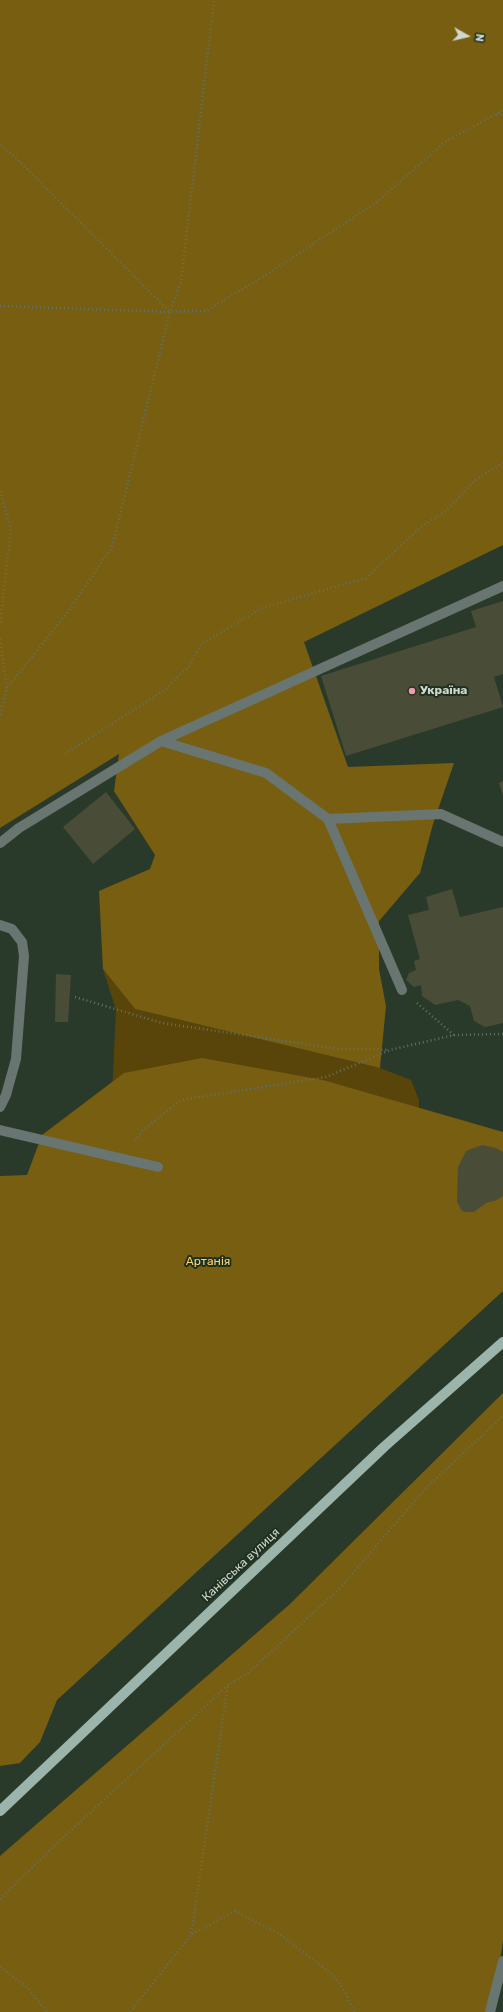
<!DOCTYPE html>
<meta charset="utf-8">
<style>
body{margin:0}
#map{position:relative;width:503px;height:2012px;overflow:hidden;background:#2a3a2a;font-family:Rubik,sans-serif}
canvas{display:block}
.north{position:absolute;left:447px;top:16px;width:40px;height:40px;-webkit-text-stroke:3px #203020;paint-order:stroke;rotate:98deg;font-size:11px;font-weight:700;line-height:16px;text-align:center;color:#ced8cd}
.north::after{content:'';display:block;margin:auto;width:14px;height:18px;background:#ced8cd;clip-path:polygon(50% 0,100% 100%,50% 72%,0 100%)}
</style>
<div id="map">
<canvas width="503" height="2012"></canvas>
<div class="north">N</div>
</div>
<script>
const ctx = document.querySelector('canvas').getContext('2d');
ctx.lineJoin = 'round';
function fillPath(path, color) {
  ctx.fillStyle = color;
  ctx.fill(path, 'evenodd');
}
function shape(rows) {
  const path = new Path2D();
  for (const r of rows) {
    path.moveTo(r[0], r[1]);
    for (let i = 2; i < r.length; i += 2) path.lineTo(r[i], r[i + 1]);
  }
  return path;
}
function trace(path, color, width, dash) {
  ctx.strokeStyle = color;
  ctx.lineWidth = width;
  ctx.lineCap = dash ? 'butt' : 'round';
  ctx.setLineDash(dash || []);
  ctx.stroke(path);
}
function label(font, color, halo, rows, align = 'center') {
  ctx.font = font + ' Rubik,sans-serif';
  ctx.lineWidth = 4;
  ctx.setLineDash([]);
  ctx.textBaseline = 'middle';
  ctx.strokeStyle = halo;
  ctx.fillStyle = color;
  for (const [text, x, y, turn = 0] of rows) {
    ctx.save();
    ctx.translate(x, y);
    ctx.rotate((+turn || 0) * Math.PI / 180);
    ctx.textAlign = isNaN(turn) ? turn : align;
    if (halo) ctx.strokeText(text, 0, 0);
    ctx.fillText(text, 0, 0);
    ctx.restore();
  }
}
fillPath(shape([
 [103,969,135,1009,380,1068,411,1080,419,1100,419,1137,110,1137,116,1010]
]), '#594509');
fillPath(shape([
 [0,0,503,0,503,545,304,642,348,767,454,763,433,824,420,873,379,921,379,969,386,1006,380,1068,135,1009,103,969,99,891,150,869,155,855,114,791,119,754,0,828],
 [202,1058,323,1080,503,1132,503,1291,57,1700,40,1742,20,1763,0,1766,0,1176,27,1175,42,1135,124,1073],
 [503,1393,503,1940,493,2012,0,2012,0,1856,290,1604]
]), '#785e11');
fillPath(shape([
 [503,601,503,674,494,677,503,707,346,756,321,676,476,627,471,611],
 [503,781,503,796,499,783],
 [106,792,135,829,93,864,63,827],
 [452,889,460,917,503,907,503,1023,485,1027,474,1021,470,1006,458,1000,435,1005,422,996,421,985,414,987,406,980,409,973,416,970,414,961,420,959,408,915,429,910,426,897],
 [56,974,71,975,68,1022,55,1022],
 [482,1145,496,1148,503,1152,503,1196,497,1200,486,1203,474,1212,466,1212,462,1211,457,1202,458,1167,466,1151]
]), '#494d37');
trace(shape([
 [496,115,503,113],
 [0,145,15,157,170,312],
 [0,306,170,312,206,311,274,270,377,202,445,142,503,110],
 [0,491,11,529,0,623],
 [0,639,7,688,0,716],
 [7,688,67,613,112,547,170,312,181,281,214,0],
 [65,754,163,691,189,666,201,644,262,608,366,578,422,526,446,511,475,480,503,463],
 [75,997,162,1023,339,1049,370,1049,389,1050],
 [417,1003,454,1035],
 [135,1141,142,1131,181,1100,326,1077,390,1050,454,1035,503,1034],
 [0,1899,51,1849,229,1684,247,1674,341,1587,425,1489,503,1416],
 [192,1934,235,1911,281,1935,333,1975,345,1992,353,2010,356,2012],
 [0,1967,28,1988,47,2012],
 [130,2012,191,1935,228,1685]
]), '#647264', 2.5, [1, 3]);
trace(shape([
 [161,741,503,586],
 [328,819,402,990],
 [0,843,19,828,161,741,266,773,328,819,441,814,503,842],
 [0,925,12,929,22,942,24,956,16,1059,6,1095,0,1107],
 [0,1130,158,1167],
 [490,2012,503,1961]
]), '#697571', 10);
trace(shape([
 [0,1811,385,1446,503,1342]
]), '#9cb5ac', 10);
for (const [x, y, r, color] of [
 [412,691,4,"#f29ab0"]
]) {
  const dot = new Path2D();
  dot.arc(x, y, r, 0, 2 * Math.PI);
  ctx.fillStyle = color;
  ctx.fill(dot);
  trace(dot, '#203020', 1.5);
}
label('bold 12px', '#ced8cd', '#203020', [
 ["Україна",420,691]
], 'left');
label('12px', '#fad472', '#203020', [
 ["Артанія",208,1262]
]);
label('12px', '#ced8cd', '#203020', [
 ["Канівська вулиця",241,1565,-43]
]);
</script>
